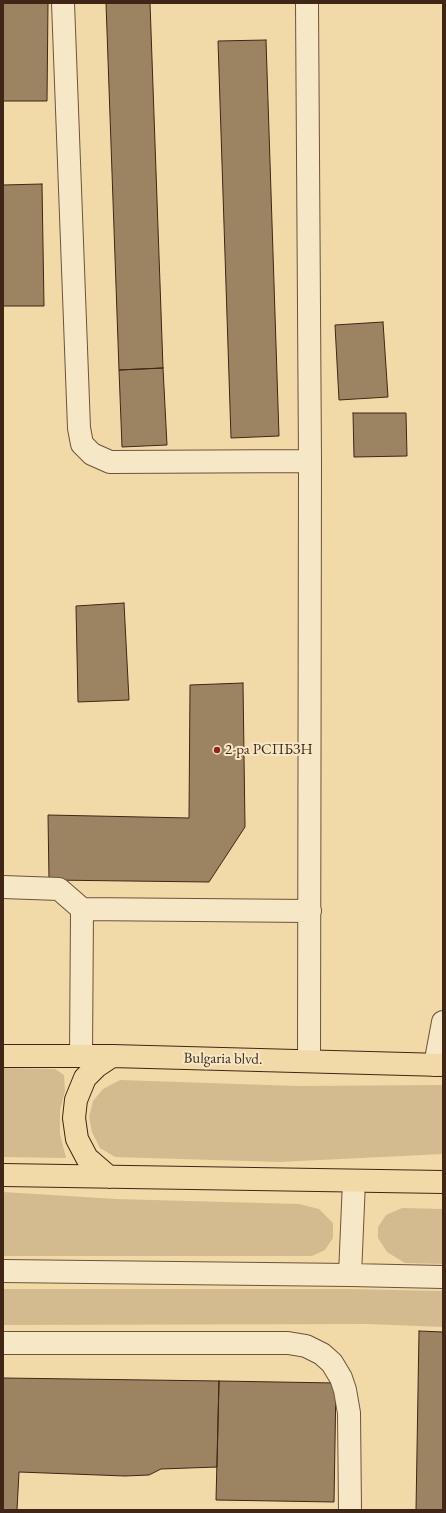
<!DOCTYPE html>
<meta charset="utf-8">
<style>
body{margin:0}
#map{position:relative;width:446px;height:1513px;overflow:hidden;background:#f1daa8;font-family:"EB Garamond",serif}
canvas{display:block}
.frame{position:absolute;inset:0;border:4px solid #3f2616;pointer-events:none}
</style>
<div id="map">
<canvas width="446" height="1513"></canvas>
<div class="frame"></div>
</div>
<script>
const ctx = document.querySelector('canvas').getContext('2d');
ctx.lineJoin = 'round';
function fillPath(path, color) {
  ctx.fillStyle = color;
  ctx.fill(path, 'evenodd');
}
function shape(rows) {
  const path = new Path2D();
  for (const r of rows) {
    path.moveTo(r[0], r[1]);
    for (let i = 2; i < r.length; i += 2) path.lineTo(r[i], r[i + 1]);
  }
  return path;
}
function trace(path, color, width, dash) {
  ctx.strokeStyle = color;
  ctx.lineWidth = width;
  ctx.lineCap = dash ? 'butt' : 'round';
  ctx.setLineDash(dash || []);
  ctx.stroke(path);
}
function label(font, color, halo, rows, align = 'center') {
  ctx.font = font + ' "EB Garamond",serif';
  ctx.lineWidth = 4;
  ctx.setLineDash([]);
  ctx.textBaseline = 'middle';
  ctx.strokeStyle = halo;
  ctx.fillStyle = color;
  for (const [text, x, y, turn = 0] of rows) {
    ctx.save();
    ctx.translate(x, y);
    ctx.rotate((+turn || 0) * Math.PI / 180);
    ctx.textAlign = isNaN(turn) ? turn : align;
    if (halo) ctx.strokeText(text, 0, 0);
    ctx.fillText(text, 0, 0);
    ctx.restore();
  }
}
fillPath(shape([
 [3,1068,55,1069,64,1075,65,1091,60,1110,60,1134,66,1158,3,1157],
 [120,1080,298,1086,443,1085,443,1154,279,1162,115,1157,100,1148,92,1132,89,1117,93,1101,103,1089],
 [3,1192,116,1199,299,1204,319,1209,333,1223,333,1238,325,1250,312,1256,3,1256],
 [402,1208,443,1209,443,1264,405,1263,387,1252,378,1238,378,1227,386,1215],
 [3,1289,347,1289,443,1291,443,1327,368,1324,3,1325]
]), '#d3bb8f');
const building = shape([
 [3,3,48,3,47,101,3,101,3,3],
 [106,3,150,3,163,368,119,370,106,3],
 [266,40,279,436,231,438,218,41,266,40],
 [42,184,44,306,3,306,3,185,42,184],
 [383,322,388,397,339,400,335,325,383,322],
 [163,368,167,445,122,447,119,370,163,368],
 [353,413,406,413,407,456,354,457,353,413],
 [124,603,129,700,78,702,76,606,124,603],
 [243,683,245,827,209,882,49,880,48,815,189,818,190,685,243,683],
 [419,1331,443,1332,443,1510,416,1510,419,1331],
 [3,1378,219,1381,217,1467,161,1469,149,1475,125,1476,19,1472,17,1510,3,1510,3,1378],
 [219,1381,336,1383,334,1502,216,1500,219,1381]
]);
fillPath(building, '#9c8462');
trace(building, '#3f2616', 1);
const minor = shape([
 [63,3,79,428,82,444,92,454,110,462,310,461],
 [307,3,310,461,309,1061],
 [3,887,59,889,82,909],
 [81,1056,82,909,310,911],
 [435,1065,443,1022],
 [3,1271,350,1275,443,1277],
 [350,1275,354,1181],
 [3,1343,288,1343,306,1346,322,1354,332,1363,341,1378,345,1390,349,1413,350,1510]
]);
const highway = shape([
 [3,1056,112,1056,443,1065],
 [3,1175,443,1182],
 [109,1177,87,1158,77,1139,74,1118,76,1100,85,1078,97,1066,112,1056]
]);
trace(minor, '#6c533a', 24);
trace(highway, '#3f2616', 24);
trace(minor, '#f6e7c6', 22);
trace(highway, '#f1daa8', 22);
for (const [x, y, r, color] of [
 [217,750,4,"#8f2418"]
]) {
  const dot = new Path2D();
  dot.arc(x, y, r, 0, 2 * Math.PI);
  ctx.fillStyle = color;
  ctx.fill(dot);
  trace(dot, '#f6e7c6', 1.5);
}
label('15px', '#3f2616', '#f6e7c6', [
 ["2-ра РСПБЗН",225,750]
], 'left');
label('15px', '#3f2616', '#f6e7c6', [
 ["Bulgaria blvd.",223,1059,1]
]);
</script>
